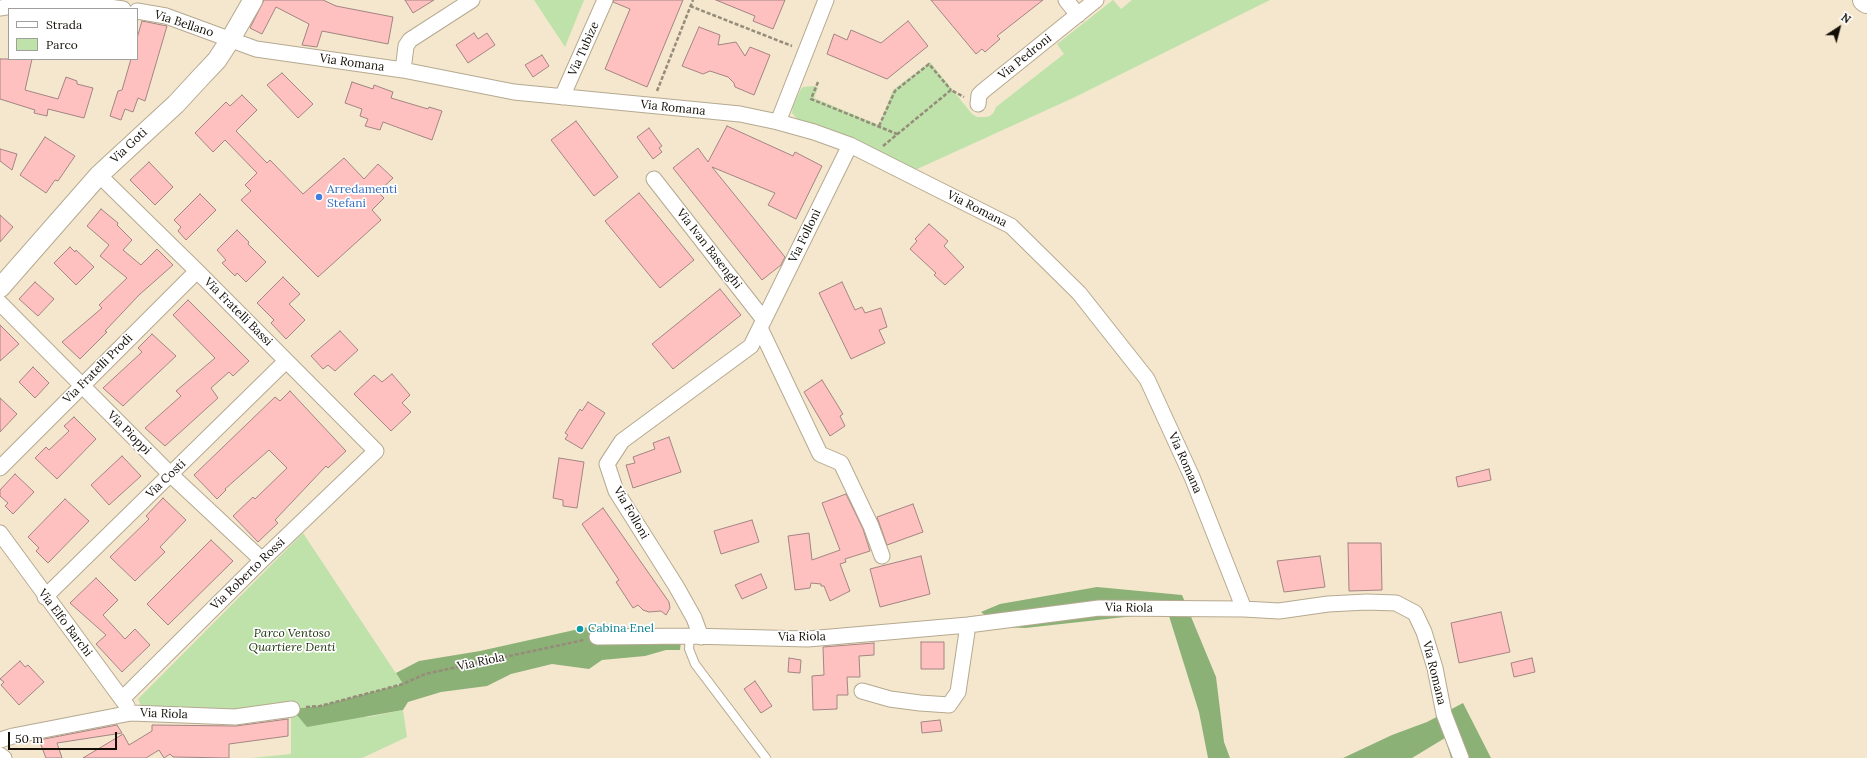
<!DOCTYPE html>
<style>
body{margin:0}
#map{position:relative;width:1867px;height:758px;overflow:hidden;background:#f4e7cd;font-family:Lora,serif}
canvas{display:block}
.legend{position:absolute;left:8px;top:8px;width:130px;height:52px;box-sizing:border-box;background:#fff;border:1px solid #a19f9b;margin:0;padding:5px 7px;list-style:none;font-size:12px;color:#130e06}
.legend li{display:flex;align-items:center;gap:8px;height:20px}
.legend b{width:20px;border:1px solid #a19f9b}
.north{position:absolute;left:1819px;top:8px;width:40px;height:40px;-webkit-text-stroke:3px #fff;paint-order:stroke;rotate:36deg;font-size:11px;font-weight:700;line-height:16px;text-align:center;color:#130e06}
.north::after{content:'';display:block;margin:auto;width:14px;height:18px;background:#130e06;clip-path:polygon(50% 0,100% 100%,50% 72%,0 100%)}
.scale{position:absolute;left:8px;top:732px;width:109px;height:18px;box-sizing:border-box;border:2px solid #130e06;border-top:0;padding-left:5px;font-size:12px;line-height:14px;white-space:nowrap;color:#130e06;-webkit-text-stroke:3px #fff;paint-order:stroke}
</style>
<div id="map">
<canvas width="1867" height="758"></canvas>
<ul class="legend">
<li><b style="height:5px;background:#fff"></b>Strada</li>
<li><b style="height:11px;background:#bee2aa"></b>Parco</li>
</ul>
<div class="north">N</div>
<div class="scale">50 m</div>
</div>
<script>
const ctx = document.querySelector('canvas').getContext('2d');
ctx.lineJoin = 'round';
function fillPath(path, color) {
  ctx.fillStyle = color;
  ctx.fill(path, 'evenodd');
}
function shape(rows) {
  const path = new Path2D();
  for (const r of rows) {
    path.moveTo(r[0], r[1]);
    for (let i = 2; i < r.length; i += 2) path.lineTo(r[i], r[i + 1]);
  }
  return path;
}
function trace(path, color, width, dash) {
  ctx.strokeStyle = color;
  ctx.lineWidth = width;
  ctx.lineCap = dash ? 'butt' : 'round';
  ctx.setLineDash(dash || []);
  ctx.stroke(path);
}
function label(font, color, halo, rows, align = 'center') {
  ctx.font = font + ' Lora,serif';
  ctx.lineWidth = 3.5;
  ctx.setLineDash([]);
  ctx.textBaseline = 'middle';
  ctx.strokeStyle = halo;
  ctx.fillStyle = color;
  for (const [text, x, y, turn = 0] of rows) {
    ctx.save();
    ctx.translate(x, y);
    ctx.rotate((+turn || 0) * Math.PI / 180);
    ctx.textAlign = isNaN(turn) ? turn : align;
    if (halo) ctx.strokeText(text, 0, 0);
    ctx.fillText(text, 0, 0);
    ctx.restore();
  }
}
fillPath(shape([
 [534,0,584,0,565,47],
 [1113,0,1121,9,1132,0,1270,0,1073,98,915,170,867,145,797,119,792,113,793,106,801,89,803,87,814,86,818,88,814,98,879,125,893,90,930,62,972,114,977,117,986,117,990,116,994,112,996,107,1064,54,1057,44],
 [303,533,403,684,320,706,292,709,368,717,403,710,407,737,362,758,251,758,291,754,291,709,145,714,138,699]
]), '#bee2aa');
fillPath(shape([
 [1097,587,1182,595,1216,677,1224,742,1230,758,1208,758,1199,712,1169,616,1134,616,1025,628,1001,627,981,612,1000,604],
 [588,627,664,629,682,632,680,650,666,650,645,656,602,660,589,669,552,664,511,674,487,686,441,692,408,702,403,710,307,727,292,709,320,706,403,684,396,673,419,661,480,651],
 [1463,703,1491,758,1451,758,1445,738,1412,758,1343,758,1392,735,1427,722]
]), '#8cb177');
const building = shape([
 [264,0,323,0,336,6,393,17,388,44,322,31,317,47,302,45,309,24,276,7,262,34,250,28,264,0],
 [405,0,434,0,413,13,405,0],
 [614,0,683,0,647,87,605,69,630,9,613,2,614,0],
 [716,0,785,0,773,29,753,21,755,16,716,0],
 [931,0,1043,0,997,36,1000,39,985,52,982,49,976,54,931,0],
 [142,21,167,26,145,101,138,98,133,112,125,109,121,120,110,116,118,91,122,90,131,59,137,59,137,38,142,21],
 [908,21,928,46,887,79,827,54,834,34,847,40,851,30,881,43,908,21],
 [699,27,720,35,718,45,736,42,745,56,750,47,770,55,754,95,735,87,734,83,728,77,710,71,703,74,682,66,699,27],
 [474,33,478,39,487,33,495,45,468,63,456,45,474,33],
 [542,55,549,66,533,77,525,65,542,55],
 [0,59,32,59,25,90,58,99,66,77,77,81,77,84,93,88,84,118,48,109,47,116,34,113,35,110,0,99,0,59],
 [282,73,313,104,298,118,267,85,282,73],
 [352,82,373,89,374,85,393,92,391,98,428,109,429,107,442,111,432,140,383,122,380,130,365,126,368,119,360,116,362,109,345,103,352,82],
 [242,95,257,110,236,131,267,163,270,160,303,194,344,158,364,179,378,164,393,178,378,192,384,198,372,210,381,220,318,277,241,200,251,191,245,185,257,173,225,140,213,152,195,133,226,102,230,106,242,95],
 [576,121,618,177,594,196,551,140,576,121],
 [727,126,793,156,795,152,822,166,796,219,768,205,775,193,712,167,785,257,781,265,762,280,673,168,698,148,708,162,727,126],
 [649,128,662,146,659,148,662,152,653,159,637,137,649,128],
 [45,137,75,156,58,181,55,180,46,193,20,175,45,137],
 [0,149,17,154,12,170,0,161,0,149],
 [149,162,173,187,155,205,130,180,149,162],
 [639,193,694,260,660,288,605,221,639,193],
 [200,194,216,210,186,240,178,231,181,227,174,220,200,194],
 [101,209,118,223,117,225,132,240,123,250,141,265,157,249,173,265,139,295,105,331,107,332,80,359,62,342,102,308,99,305,127,278,100,256,109,245,87,226,101,209],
 [0,215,13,227,0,242,0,215],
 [929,224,948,241,944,246,964,267,945,285,934,275,936,273,910,249,917,241,915,239,929,224],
 [237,230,249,242,248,244,266,262,246,282,237,273,235,276,222,263,226,260,217,250,237,230],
 [70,247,75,252,76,250,94,267,76,285,54,263,70,247],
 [283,277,300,294,289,304,305,320,286,339,271,323,274,320,257,303,283,277],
 [35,282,54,299,38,316,19,299,35,282],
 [842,282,855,310,862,307,865,313,881,308,887,327,879,330,885,343,851,359,819,293,842,282],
 [720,289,741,315,673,369,652,344,720,289],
 [188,300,249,361,233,376,229,372,211,388,218,398,165,446,145,428,181,396,176,391,215,358,173,315,188,300],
 [0,325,19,344,0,361,0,325],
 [340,331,358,350,335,371,328,365,323,369,311,356,340,331],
 [152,334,176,356,123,406,103,388,142,352,138,348,152,334],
 [33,367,49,383,35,398,19,382,33,367],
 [392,374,410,395,402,403,411,412,391,431,354,394,374,375,382,382,392,374],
 [822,380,843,414,840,416,845,426,830,436,804,392,822,380],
 [290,391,346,451,328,468,326,466,275,520,278,523,258,542,233,516,253,497,255,499,287,468,269,450,225,489,226,490,217,499,194,475,275,397,280,401,290,391],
 [0,398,17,414,0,432,0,398],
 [588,402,605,413,582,449,565,439,568,435,565,433,580,409,582,411,588,402],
 [74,417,96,439,57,479,35,458,46,447,49,450,69,431,64,426,74,417],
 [669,437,681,472,633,488,626,465,635,463,633,457,655,449,653,443,669,437],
 [122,456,141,476,109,505,91,485,122,456],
 [559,458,584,462,577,508,563,506,563,500,553,498,559,458],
 [1489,469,1491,480,1458,487,1456,477,1489,469],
 [15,474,34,492,13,514,5,506,8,503,0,496,0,490,15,474],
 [846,494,863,529,870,551,845,559,846,562,840,564,850,591,830,601,824,586,821,586,821,584,811,583,810,588,795,590,788,536,809,533,812,560,840,550,822,503,846,494],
 [163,498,186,520,160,547,165,552,135,581,110,557,149,519,146,516,163,498],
 [65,499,89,521,48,563,36,551,39,548,28,537,65,499],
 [913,504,923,532,887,545,877,517,913,504],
 [603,508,669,602,670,608,666,615,661,611,649,612,643,610,638,605,633,608,616,582,619,580,582,524,603,508],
 [752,520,759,542,721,554,714,531,752,520],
 [211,540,233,561,168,625,147,604,211,540],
 [1348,543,1381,543,1382,590,1349,591,1348,543],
 [921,556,930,594,880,607,870,569,921,556],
 [1320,556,1325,587,1284,592,1277,561,1320,556],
 [761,574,767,588,742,599,735,585,761,574],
 [96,578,118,600,103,615,125,639,135,629,150,645,122,672,96,644,106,635,70,603,96,578],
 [1501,612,1510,652,1459,663,1451,623,1501,612],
 [921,642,944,642,944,669,921,669,921,642],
 [874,643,874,655,859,656,860,677,847,677,848,695,837,695,837,709,813,710,812,676,824,675,823,647,874,643],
 [789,658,801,660,800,673,788,672,789,658],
 [1532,658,1535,672,1514,677,1511,663,1532,658],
 [20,661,25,667,28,665,44,682,19,705,1,685,4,682,0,679,20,661],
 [755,681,772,706,761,713,744,689,755,681],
 [288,719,288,736,229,744,229,758,173,757,170,754,164,758,159,750,146,758,83,758,123,734,129,745,152,731,152,725,236,726,288,719],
 [940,720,942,731,922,733,921,722,940,720],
 [117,725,122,733,57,743,62,758,46,758,39,740,117,725]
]);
fillPath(building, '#ffc1bf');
trace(building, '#a28483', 1);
const service = shape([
 [690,636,689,649,695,664,766,758]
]);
const minor = shape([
 [1066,0,1078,15],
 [0,8,44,1,88,4,123,9],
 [137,11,166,16,256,49,403,70,514,92,740,114,778,122,814,132,850,145,1011,226,1079,293,1147,379,1192,477,1244,609,1279,611,1328,604,1367,602,1396,603,1415,613,1424,632,1435,668,1444,714,1461,758],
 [403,70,406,46,410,40,472,0],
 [562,97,605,0],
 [978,104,979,95,983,91,1096,0],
 [778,122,826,0],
 [99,175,197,271,376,451,262,560,122,699],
 [654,179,764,320],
 [0,303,170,474,262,560],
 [760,328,820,454,841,463,871,526,882,556],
 [0,468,197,271],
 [0,533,127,706],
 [45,597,286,361],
 [597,637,690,636,808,639,968,625,1099,608,1244,609],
 [701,637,694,618,676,586,616,491,607,464,622,441,751,346,850,145],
 [862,691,890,699,920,703,949,705,958,692,968,625],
 [0,740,13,736,131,713,235,717,292,709],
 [0,755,4,758]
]);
const tertiary = shape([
 [0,288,99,175,176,104,200,78,217,60,230,40,253,0]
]);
const primary = shape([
 [1864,0,1867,2]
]);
trace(service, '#b5a990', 10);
trace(minor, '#b5a990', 17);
trace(tertiary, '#b5a990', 21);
trace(primary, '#b5a990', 24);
trace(shape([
 [690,6,792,46],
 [818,82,811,99,897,134],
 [657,91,693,0],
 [879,126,895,91,929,64,951,90],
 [883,146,951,90,964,97],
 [306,707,320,706,403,684,425,674,584,640]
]), '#968c7a', 2.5, [4, 2]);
trace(service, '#fff', 8);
trace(minor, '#fff', 15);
trace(tertiary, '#fff', 19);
trace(primary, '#fff', 22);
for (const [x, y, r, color] of [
 [319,197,4,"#3f7fe0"],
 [580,629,4,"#0f9aa8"]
]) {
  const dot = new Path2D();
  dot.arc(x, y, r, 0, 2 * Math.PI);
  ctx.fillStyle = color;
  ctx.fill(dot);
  trace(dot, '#fff', 1.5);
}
label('12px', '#130e06', '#fff', [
 ["Via Bellano",184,24,18],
 ["Via Tubize",584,49,-66],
 ["Via Pedroni",1025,57,-39],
 ["Via Romana",352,63,8],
 ["Via Romana",673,108,6],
 ["Via Goti",129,146,-43],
 ["Via Romana",977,209,27],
 ["Via Folloni",805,236,-64],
 ["Via Ivan Basenghi",709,249,52],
 ["Via Fratelli Bassi",238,312,45],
 ["Via Fratelli Prodi",98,369,-45],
 ["Via Pioppi",129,433,45],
 ["Via Romana",1185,463,66],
 ["Via Costi",166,479,-44],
 ["Via Folloni",631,513,60],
 ["Via Roberto Rossi",248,574,-44],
 ["Via Riola",1129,608,1],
 ["Via Elfo Barchi",65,623,53],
 ["Via Riola",802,637,-1],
 ["Via Riola",481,662,-12],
 ["Via Romana",1434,673,76],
 ["Via Riola",164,714,2]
]);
label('12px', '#366cbe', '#fff', [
 ["Arredamenti",327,190],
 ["Stefani",327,204]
], 'left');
label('12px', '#0d838f', '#fff', [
 ["Cabina Enel",588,629]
], 'left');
label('italic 12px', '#1b3208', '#fff', [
 ["Parco Ventoso",292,634],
 ["Quartiere Denti",292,648]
]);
</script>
